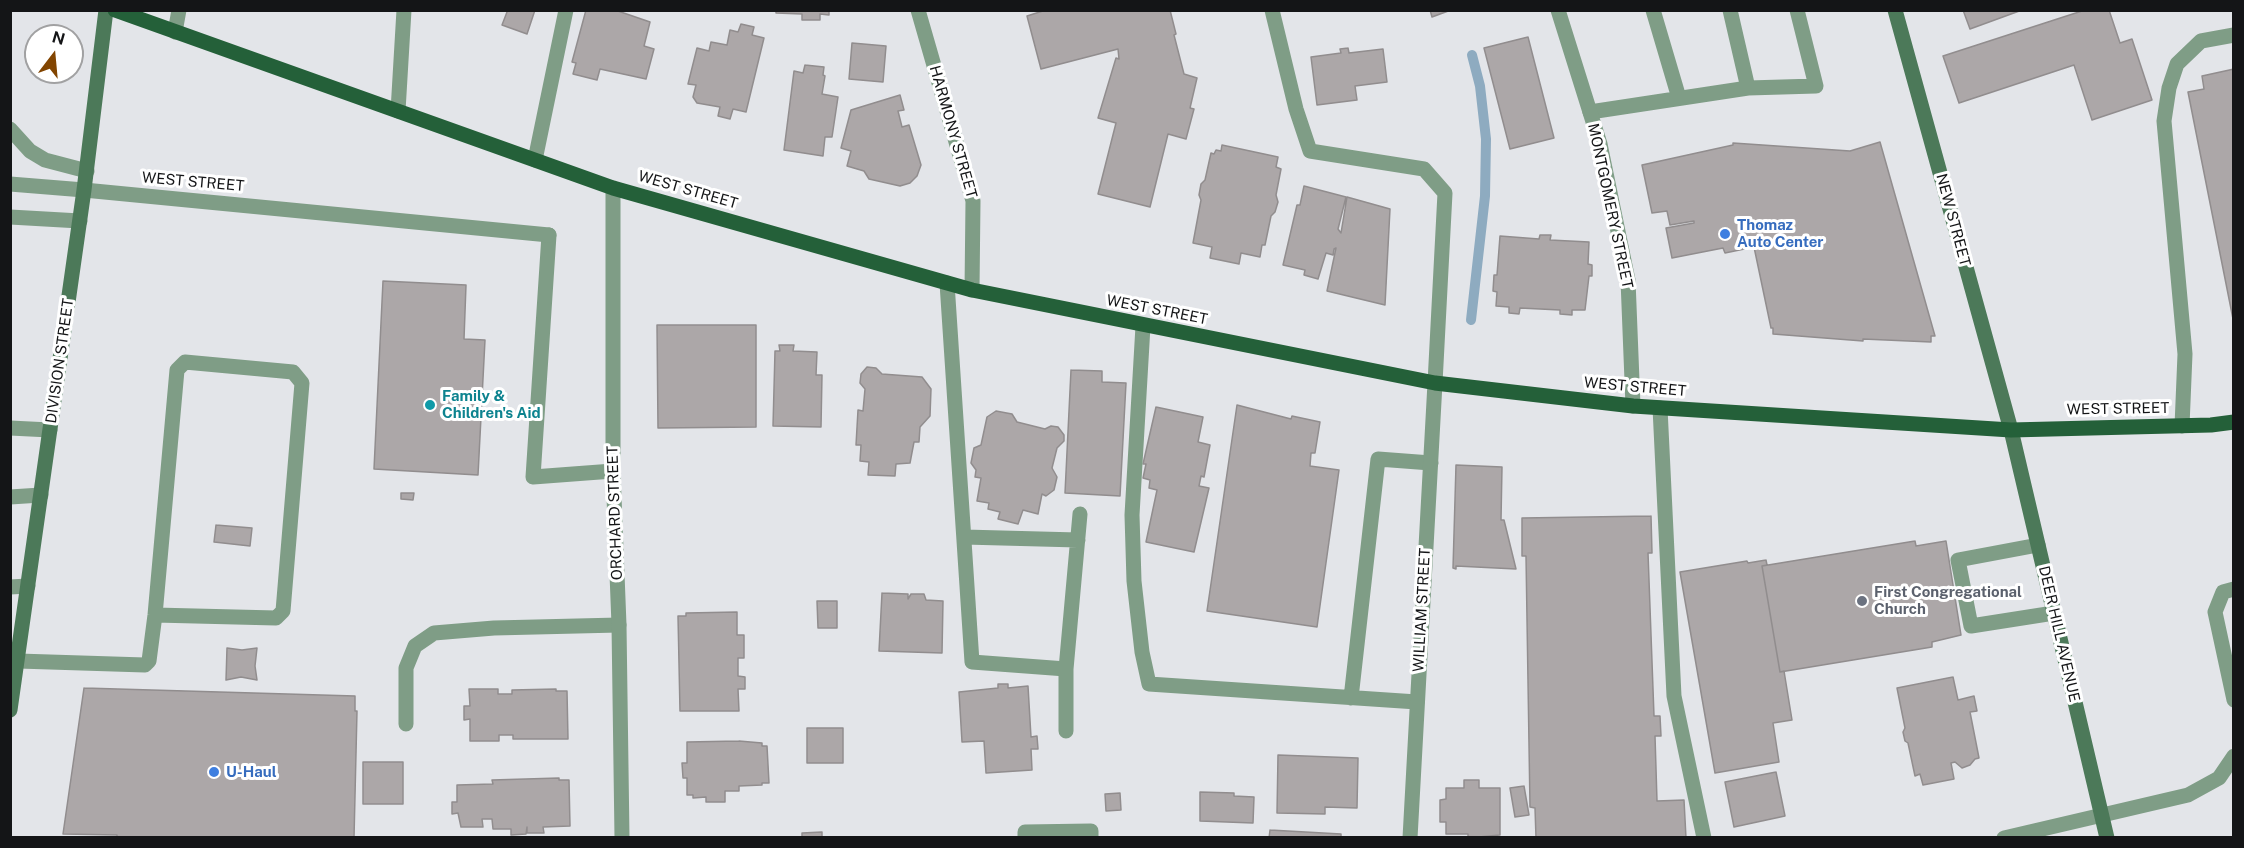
<!DOCTYPE html>
<style>
body{margin:0}
#map{position:relative;width:2244px;height:848px;overflow:hidden;background:#e3e5e9;font-family:"Public Sans",sans-serif}
canvas{display:block}
.frame{position:absolute;inset:0;border:12px solid #141517;pointer-events:none}
.north{position:absolute;left:24px;top:24px;width:60px;height:60px;box-sizing:border-box;background:#fff;border:2px solid #a1a1a2;border-radius:50%;rotate:16deg;font-size:16px;font-weight:700;line-height:24px;text-align:center;color:#141517}
.north::after{content:'';display:block;margin:auto;width:21px;height:27px;background:#824501;clip-path:polygon(50% 0,100% 100%,50% 72%,0 100%)}
</style>
<div id="map">
<canvas width="2244" height="848"></canvas>
<div class="frame"></div>
<div class="north">N</div>
</div>
<script>
const ctx = document.querySelector('canvas').getContext('2d');
ctx.lineJoin = 'round';
function shape(rows) {
  const path = new Path2D();
  for (const r of rows) {
    path.moveTo(r[0], r[1]);
    for (let i = 2; i < r.length; i += 2) path.lineTo(r[i], r[i + 1]);
  }
  return path;
}
function trace(path, color, width, dash) {
  ctx.strokeStyle = color;
  ctx.lineWidth = width;
  ctx.lineCap = dash ? 'butt' : 'round';
  ctx.setLineDash(dash || []);
  ctx.stroke(path);
}
function fillPath(path, color) {
  ctx.fillStyle = color;
  ctx.fill(path, 'evenodd');
}
function label(font, color, halo, rows, align = 'center') {
  ctx.font = font + ' "Public Sans",sans-serif';
  ctx.lineWidth = 6;
  ctx.setLineDash([]);
  ctx.textBaseline = 'middle';
  ctx.strokeStyle = halo;
  ctx.fillStyle = color;
  for (const [text, x, y, turn = 0] of rows) {
    ctx.save();
    ctx.translate(x, y);
    ctx.rotate((+turn || 0) * Math.PI / 180);
    ctx.textAlign = isNaN(turn) ? turn : align;
    if (halo) ctx.strokeText(text, 0, 0);
    ctx.fillText(text, 0, 0);
    ctx.restore();
  }
}
trace(shape([
 [1471,320,1485,196,1486,139,1480,86,1472,55]
]), '#8eabc0', 10);
const building = shape([
 [505,10,535,10,527,34,502,25,507,12,505,10],
 [586,10,615,10,650,22,644,46,654,49,646,79,600,69,597,80,573,74,576,63,572,62,586,10],
 [776,10,829,10,829,15,820,14,820,20,802,20,802,14,776,13,776,10],
 [1046,10,1170,10,1176,34,1174,35,1184,74,1197,78,1190,108,1194,109,1186,139,1168,134,1150,207,1098,194,1116,123,1098,118,1116,58,1119,59,1118,49,1041,69,1027,16,1046,10],
 [1430,10,1451,10,1432,17,1430,10],
 [1963,10,2022,10,1970,29,1963,10],
 [2085,10,2109,10,2120,43,2132,39,2152,100,2092,120,2074,65,1959,103,1943,56,2085,10],
 [741,24,754,27,752,35,764,38,746,112,733,109,730,119,718,116,720,107,697,103,693,97,696,85,688,84,697,48,709,51,711,42,727,45,730,30,738,32,741,24],
 [1528,37,1554,138,1510,149,1484,48,1528,37],
 [852,43,886,46,883,82,849,79,852,43],
 [1348,48,1349,53,1383,49,1387,82,1355,86,1357,100,1317,105,1311,57,1341,53,1340,49,1348,48],
 [805,65,824,67,823,75,825,76,822,94,838,97,832,137,825,137,823,156,784,150,794,71,803,73,805,65],
 [2234,69,2234,324,2188,92,2204,89,2202,76,2234,69],
 [900,95,904,110,898,111,902,127,909,125,921,165,917,176,910,183,900,186,869,179,864,171,847,166,851,151,841,148,851,110,900,95],
 [1880,142,1935,336,1931,336,1931,342,1863,339,1863,341,1773,334,1773,328,1771,328,1754,247,1725,253,1723,248,1672,258,1666,228,1694,223,1694,221,1670,225,1667,211,1652,213,1642,165,1733,145,1733,143,1850,151,1880,142],
 [1222,145,1278,157,1276,167,1281,169,1276,195,1278,202,1275,212,1271,216,1265,245,1262,245,1260,257,1241,253,1239,264,1210,258,1212,247,1193,243,1201,200,1199,195,1201,184,1205,180,1211,153,1214,154,1216,150,1221,151,1222,145],
 [1304,186,1346,197,1338,229,1341,233,1347,197,1390,209,1385,305,1327,291,1336,248,1334,249,1333,255,1326,253,1318,279,1304,275,1305,270,1283,265,1297,205,1300,205,1304,186],
 [1540,235,1551,235,1550,240,1589,242,1588,264,1592,265,1592,276,1589,276,1585,310,1572,310,1572,315,1560,314,1560,310,1520,308,1519,314,1509,313,1509,307,1496,306,1497,292,1493,291,1494,275,1497,275,1500,236,1539,239,1540,235],
 [383,281,466,285,464,339,485,340,478,475,374,469,383,281],
 [657,325,756,325,756,427,658,428,657,325],
 [779,345,794,345,793,351,817,352,816,375,822,375,821,427,773,426,775,351,780,351,779,345],
 [867,367,876,368,882,374,922,377,931,389,930,416,920,427,919,442,914,442,910,463,896,464,895,476,868,475,869,462,860,461,861,445,856,445,858,410,863,411,865,389,860,383,861,374,867,367],
 [1071,370,1102,371,1102,382,1126,383,1120,496,1065,493,1071,370],
 [1237,405,1291,419,1292,416,1320,422,1315,453,1311,453,1310,466,1339,470,1317,627,1207,611,1237,405],
 [1156,407,1203,417,1198,442,1210,445,1204,477,1201,476,1199,486,1209,488,1194,552,1146,542,1157,490,1149,488,1150,480,1143,478,1146,464,1143,464,1156,407],
 [996,411,1012,414,1017,422,1045,429,1051,426,1058,427,1064,435,1064,441,1057,448,1052,468,1057,477,1054,490,1046,496,1042,494,1038,514,1023,510,1018,524,998,519,1000,512,988,509,989,503,977,501,981,478,975,477,976,470,971,463,974,448,981,445,987,417,996,411],
 [1456,465,1502,467,1501,520,1504,520,1516,569,1456,566,1456,569,1453,568,1456,465],
 [401,493,414,493,413,500,401,499,401,493],
 [1651,516,1652,553,1648,553,1654,716,1660,716,1661,736,1655,736,1657,801,1684,800,1686,838,1536,838,1535,808,1530,807,1526,556,1522,556,1522,518,1651,516],
 [216,525,252,528,250,546,214,542,216,525],
 [1915,541,1916,546,1946,541,1961,635,1932,642,1932,647,1780,672,1762,566,1915,541],
 [1766,560,1767,565,1762,566,1780,672,1784,671,1792,720,1773,723,1779,762,1715,773,1680,572,1747,561,1748,563,1766,560],
 [882,593,908,594,908,599,911,594,924,594,926,600,943,601,942,653,879,651,882,593],
 [817,601,837,601,837,628,818,628,817,601],
 [737,612,737,635,744,635,744,658,738,658,738,676,745,677,745,689,738,689,739,711,680,711,678,616,686,616,686,613,737,612],
 [227,648,242,650,257,648,255,666,257,680,241,677,226,680,227,648],
 [1953,677,1958,700,1974,696,1977,711,1970,712,1979,758,1975,759,1970,765,1962,768,1955,762,1951,763,1954,779,1923,785,1920,774,1915,776,1908,743,1905,741,1903,732,1905,728,1897,688,1953,677],
 [998,684,1008,684,1008,688,1028,686,1031,737,1037,736,1038,749,1031,749,1032,770,986,773,984,741,962,742,959,692,998,688,998,684],
 [84,688,355,696,355,711,357,711,354,838,117,838,117,835,63,834,84,688],
 [469,689,498,689,498,694,512,694,512,690,556,689,556,691,567,691,568,739,513,739,513,735,499,735,499,741,470,741,470,719,464,720,464,706,470,706,469,689],
 [807,728,843,728,843,763,807,763,807,728],
 [739,741,762,743,762,746,767,746,769,783,762,783,762,785,739,786,739,791,725,791,725,802,706,802,706,797,693,798,693,795,687,795,687,778,683,778,682,763,687,763,687,742,739,741],
 [1278,755,1358,758,1357,808,1325,807,1325,814,1277,813,1278,755],
 [363,762,403,762,403,804,363,804,363,762],
 [1776,772,1785,816,1734,827,1725,782,1776,772],
 [559,778,559,780,569,780,570,826,543,827,544,833,527,833,527,827,526,834,511,835,511,829,493,829,492,819,482,819,483,827,461,827,458,813,452,814,452,802,457,802,457,785,493,784,492,780,559,778],
 [1464,780,1479,780,1479,788,1500,788,1500,835,1468,838,1468,834,1446,834,1446,822,1440,822,1440,800,1446,799,1446,788,1464,788,1464,780],
 [1524,786,1529,815,1515,817,1510,788,1524,786],
 [1200,792,1234,793,1234,796,1254,797,1253,823,1200,821,1200,792],
 [1120,793,1121,810,1106,811,1105,794,1120,793],
 [1270,830,1341,834,1341,838,1269,838,1270,830],
 [822,832,822,838,802,838,802,833,822,832]
]);
fillPath(building, '#aca7a8');
trace(building, '#918d8e', 1.5);
trace(shape([
 [1272,10,1296,109,1310,151,1424,169,1445,193,1435,383],
 [1653,10,1679,98],
 [1730,10,1748,88],
 [175,32,179,10],
 [398,111,404,10],
 [1590,112,1748,88,1816,86,1797,10],
 [10,129,30,151,45,160,87,171],
 [535,160,566,10],
 [10,184,84,190],
 [10,217,80,221],
 [549,235,533,477,613,471],
 [947,283,972,662,1066,669,1080,514],
 [1143,326,1132,515,1134,581,1142,652,1149,684,1417,702],
 [1660,408,1674,696,1704,838],
 [2182,426,2185,354,2164,121,2169,88,2177,64,2201,41,2234,35],
 [10,428,50,430],
 [10,497,41,495],
 [964,537,1078,540],
 [2038,545,1958,560,1971,626,2054,613],
 [10,587,28,586],
 [2234,589,2223,592,2215,612,2234,700],
 [18,661,145,665,149,661,155,615,177,370,185,362,293,372,302,383,283,611,276,618,155,615],
 [1351,698,1378,459,1431,463],
 [406,724,406,668,415,646,434,633,494,628,619,625],
 [1066,731,1066,669],
 [1025,838,1025,832,1091,831,1091,838],
 [2004,838,2188,795,2219,778,2234,756]
]), '#7f9d86', 15);
trace(shape([
 [918,10,973,201,972,290],
 [1558,10,1600,144,1628,280,1633,406],
 [613,188,613,471,619,625,622,838],
 [84,190,549,235],
 [1410,838,1435,383]
]), '#7f9d86', 15);
trace(shape([
 [1895,10,2011,430,2107,838],
 [10,710,84,190,106,10]
]), '#4c7959', 15);
trace(shape([
 [115,10,613,188,972,290,1435,383,1633,406,2011,430,2211,425,2234,422]
]), '#246039', 15);
for (const [x, y, r, color] of [
 [1725,234,6,"#3f7fe0"],
 [430,405,6,"#0f9aa8"],
 [1862,601,6,"#6b7280"],
 [214,772,6,"#3f7fe0"]
]) {
  const dot = new Path2D();
  dot.arc(x, y, r, 0, 2 * Math.PI);
  ctx.fillStyle = color;
  ctx.fill(dot);
  trace(dot, '#fff', 2);
}
label('15px', '#141517', '#fff', [
 ["HARMONY STREET",953,132,74],
 ["WEST STREET",193,182,5],
 ["WEST STREET",688,190,16],
 ["MONTGOMERY STREET",1610,206,78],
 ["NEW STREET",1953,220,75],
 ["WEST STREET",1157,310,11],
 ["DIVISION STREET",60,361,-82],
 ["WEST STREET",1635,387,5],
 ["WEST STREET",2118,409,-1],
 ["ORCHARD STREET",615,513,-92],
 ["WILLIAM STREET",1422,610,-87],
 ["DEER HILL AVENUE",2059,634,77]
]);
label('bold 15px', '#366cbe', '#fff', [
 ["Thomaz",1737,225],
 ["Auto Center",1737,242],
 ["U-Haul",226,772]
], 'left');
label('bold 15px', '#0d838f', '#fff', [
 ["Family &",442,396],
 ["Children's Aid",442,413]
], 'left');
label('bold 15px', '#5b616d', '#fff', [
 ["First Congregational",1874,592],
 ["Church",1874,609]
], 'left');
</script>
